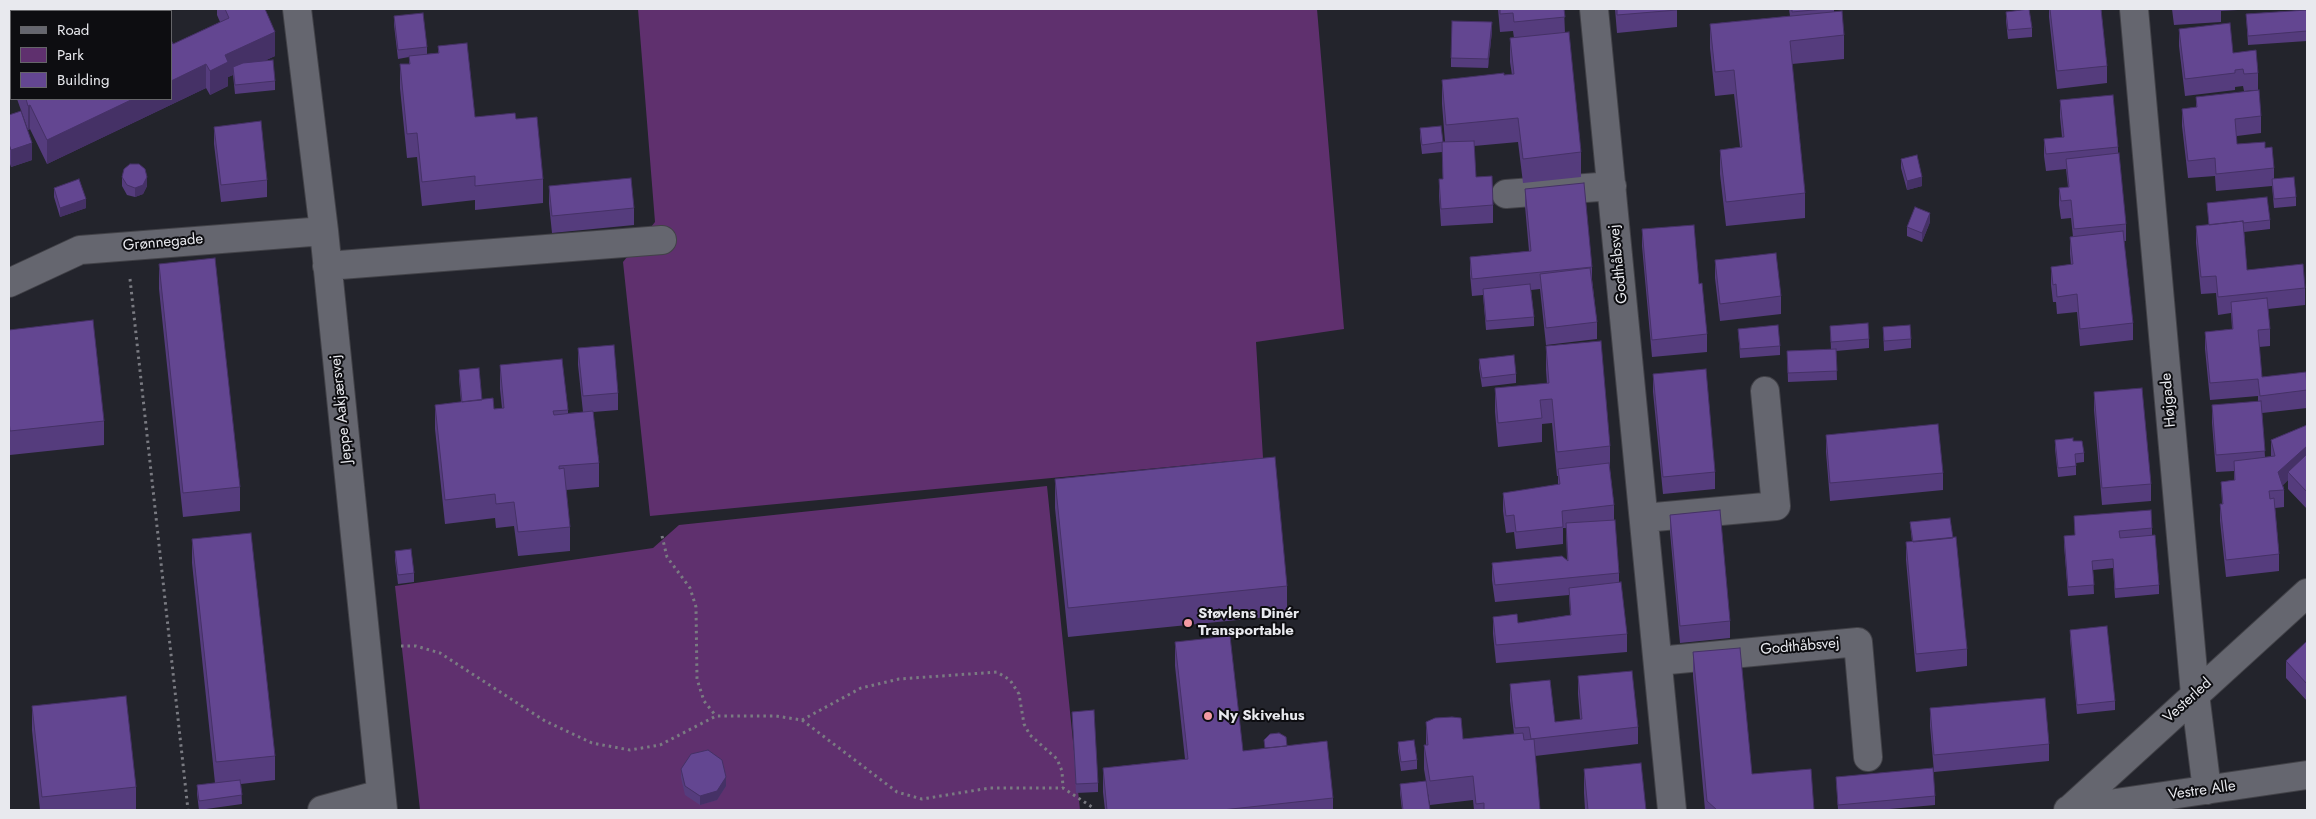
<!DOCTYPE html>
<meta charset="utf-8">
<style>
body{margin:0}
#map{position:relative;width:2316px;height:819px;overflow:hidden;background:#23242c;font-family:Jost,sans-serif}
canvas{display:block}
.frame{position:absolute;inset:0;border:10px solid #e8e9ee;pointer-events:none}
.legend{position:absolute;left:10px;top:10px;width:162px;height:90px;box-sizing:border-box;background:#0d0d11;border:1px solid #656569;margin:0;padding:6px 9px;list-style:none;font-size:15px;color:#e8e9ee}
.legend li{display:flex;align-items:center;gap:10px;height:25px}
.legend b{width:25px;border:1px solid #656569}
</style>
<div id="map">
<canvas width="2316" height="819"></canvas>
<div class="frame"></div>
<ul class="legend">
<li><b style="height:6px;background:#65666f"></b>Road</li>
<li><b style="height:14px;background:#5f306e"></b>Park</li>
<li><b style="height:14px;background:#634691"></b>Building</li>
</ul>
</div>
<script>
const ctx = document.querySelector('canvas').getContext('2d');
ctx.lineJoin = 'round';
function fillPath(path, color) {
  ctx.fillStyle = color;
  ctx.fill(path, 'evenodd');
}
function shape(rows) {
  const path = new Path2D();
  for (const r of rows) {
    path.moveTo(r[0], r[1]);
    for (let i = 2; i < r.length; i += 2) path.lineTo(r[i], r[i + 1]);
  }
  return path;
}
function trace(path, color, width, dash) {
  ctx.strokeStyle = color;
  ctx.lineWidth = width;
  ctx.lineCap = dash ? 'butt' : 'round';
  ctx.setLineDash(dash || []);
  ctx.stroke(path);
}
function label(font, color, halo, rows, align = 'center') {
  ctx.font = font + ' Jost,sans-serif';
  ctx.lineWidth = 4;
  ctx.setLineDash([]);
  ctx.textBaseline = 'middle';
  ctx.strokeStyle = halo;
  ctx.fillStyle = color;
  for (const [text, x, y, turn = 0] of rows) {
    ctx.save();
    ctx.translate(x, y);
    ctx.rotate((+turn || 0) * Math.PI / 180);
    ctx.textAlign = isNaN(turn) ? turn : align;
    if (halo) ctx.strokeText(text, 0, 0);
    ctx.fillText(text, 0, 0);
    ctx.restore();
  }
}
fillPath(shape([
 [638,9,1317,9,1344,329,1256,342,1263,458,650,516,623,262,655,222],
 [1047,486,1080,810,420,810,395,586,653,548,679,525]
]), '#5f306e');
const minor = shape([
 [297,9,324,231,383,810],
 [1594,9,1672,810],
 [2134,9,2195,694,2207,790],
 [1506,194,1612,186],
 [327,266,662,240],
 [9,283,80,250,324,231],
 [1644,518,1776,506,1765,391],
 [1658,661,1858,642,1868,757],
 [322,810,381,794],
 [2068,810,2307,775],
 [2069,810,2307,593]
]);
trace(minor, '#424248', 30);
trace(shape([
 [130,279,188,810],
 [662,536,667,557,690,588,696,607,697,679,704,701,716,716],
 [401,646,416,646,440,653,545,721,592,743,630,750,660,745,716,716,776,716,802,720,897,792,922,799,990,788,1063,788,1092,807,1092,810],
 [802,720,861,688,899,679,997,672,1010,680,1019,694,1024,724,1030,735,1057,759,1062,771,1063,788]
]), '#7a7b82', 3, [2.5, 4]);
trace(minor, '#65666f', 28);
fillPath(shape([
 [217,9,265,9,275,56,264,61,275,81,275,90,235,94,233,75,228,77,228,86,210,95,206,88,47,164,30,129,28,130,17,99,171,99,173,44,220,22,217,15],
 [1498,9,1564,9,1565,33,1581,152,1581,177,1523,183,1518,142,1474,146,1476,177,1493,205,1493,223,1441,226,1439,196,1439,179,1443,179,1442,152,1422,154,1420,137,1420,128,1443,142,1445,142,1442,104,1442,80,1512,75,1510,62,1510,38,1514,38,1513,31,1500,32],
 [1615,9,1677,9,1677,27,1617,33],
 [1789,9,1834,9,1834,12,1844,35,1844,59,1792,64,1805,193,1805,218,1726,226,1720,174,1720,150,1740,147,1734,94,1715,96,1710,48,1710,24,1790,16],
 [2049,9,2101,9,2107,66,2107,83,2057,89,2049,17],
 [2172,9,2255,9,2221,11,2221,22,2174,25],
 [2307,10,2307,41,2248,45,2246,14],
 [2006,12,2032,28,2032,37,2008,39,2006,21],
 [394,16,427,47,427,54,438,53,438,46,475,117,516,119,543,179,543,203,475,210,475,200,422,206,417,157,407,158,400,88,400,64,409,64,409,57,398,59,394,25],
 [2179,29,2233,53,2258,73,2258,90,2244,91,2243,86,2235,87,2235,90,2185,96,2179,46],
 [1492,31,1488,68,1451,67,1451,58],
 [2196,97,2261,116,2261,133,2237,136,2237,144,2265,148,2274,168,2274,179,2296,197,2296,206,2274,208,2272,186,2216,191,2215,176,2188,178,2182,126,2182,109,2196,107],
 [2060,100,2118,147,2118,153,2126,224,2126,241,2124,241,2133,323,2133,340,2080,346,2077,312,2057,314,2056,302,2053,302,2051,285,2051,267,2071,265,2070,254,2070,237,2073,237,2071,218,2061,219,2059,205,2059,188,2068,187,2066,169,2046,171,2044,156,2044,139,2062,137,2060,117],
 [9,115,32,160,11,167,9,161],
 [214,127,267,180,267,197,221,202,214,144],
 [1901,159,1922,186,1907,190,1901,168],
 [122,177,147,186,143,194,135,197,127,195,122,186],
 [549,186,634,208,634,225,552,233,549,204],
 [54,188,86,208,60,217,54,197],
 [1525,189,1592,267,1592,279,1597,322,1597,339,1546,345,1540,289,1531,290,1534,317,1534,326,1486,330,1483,295,1472,296,1470,274,1470,257,1529,251,1525,206],
 [2207,203,2270,220,2270,229,2244,232,2247,270,2305,288,2305,305,2268,309,2270,329,2270,346,2259,347,2262,377,2307,386,2307,408,2262,413,2265,457,2271,457,2271,440,2307,425,2307,509,2288,489,2288,480,2283,485,2284,490,2284,507,2275,508,2279,554,2279,571,2226,577,2220,521,2220,504,2222,504,2221,482,2234,480,2234,471,2216,472,2212,423,2212,405,2258,402,2258,396,2210,400,2205,349,2205,332,2232,329,2231,313,2218,315,2216,293,2201,294,2196,243,2196,226,2209,225],
 [1930,222,1922,242,1907,236,1907,227],
 [1642,229,1699,284,1707,334,1707,352,1652,357,1642,246],
 [1715,260,1781,296,1781,314,1720,321,1715,278],
 [159,264,240,487,240,511,183,517,159,289],
 [1830,326,1869,339,1869,348,1836,351,1837,380,1788,382,1787,351,1831,350],
 [1883,327,1911,339,1911,348,1884,351],
 [1738,329,1780,346,1780,355,1740,358],
 [9,330,104,421,104,445,10,455,9,445],
 [1546,346,1610,446,1610,470,1614,505,1614,520,1619,573,1619,582,1627,634,1627,652,1496,663,1493,634,1493,617,1518,623,1570,615,1569,595,1495,602,1492,580,1492,563,1567,560,1566,528,1563,528,1563,544,1516,549,1514,532,1506,533,1503,511,1503,493,1558,485,1558,476,1557,476,1552,423,1542,424,1542,442,1498,447,1495,412,1495,388,1547,384,1546,370],
 [578,348,618,393,618,410,593,412,599,463,599,487,566,490,570,527,570,551,518,556,514,526,496,528,495,518,445,524,435,429,435,405,461,402,459,379,459,370,482,400,494,409,502,408,500,389,500,365,568,410,568,413,583,412,578,365],
 [1479,359,1516,374,1516,383,1482,387,1479,368],
 [1653,374,1715,472,1715,489,1663,494,1653,392],
 [2094,392,2151,484,2151,501,2102,505,2094,410],
 [1826,435,1943,473,1943,490,1830,501,1826,452],
 [2055,440,2084,453,2084,462,2076,463,2076,475,2058,477,2055,449],
 [1055,479,1287,586,1287,615,1068,637,1055,508],
 [1670,515,1730,621,1730,638,1680,643,1670,532],
 [2074,516,2152,528,2152,536,2159,585,2159,594,2115,598,2113,568,2093,570,2094,594,2068,596,2064,545,2064,536,2075,535],
 [1910,522,1967,649,1967,666,1916,672,1906,560,1906,542,1912,542],
 [192,539,275,756,275,780,241,784,242,804,199,810,197,794,197,785,215,783,192,563],
 [395,551,414,573,414,582,398,584,395,560],
 [2070,630,2115,701,2115,710,2077,714,2070,639],
 [2307,641,2307,701,2286,678,2286,661],
 [1175,642,1243,751,1287,746,1333,798,1333,810,1105,810,1103,792,1103,768,1185,759,1175,666],
 [1693,652,1752,774,1814,810,1705,810,1693,676],
 [1578,676,1638,727,1638,744,1535,756,1540,810,1474,810,1473,800,1430,805,1427,788,1430,810,1402,810,1400,793,1400,784,1426,781,1424,769,1424,745,1426,745,1426,722,1463,739,1514,734,1510,701,1510,684,1555,722,1580,719,1578,694],
 [32,706,136,787,136,810,40,810,32,730],
 [1930,708,2049,744,2049,761,1934,772,1930,726],
 [1072,712,1098,783,1098,792,1076,793],
 [1398,742,1417,760,1417,769,1401,771,1398,751],
 [681,769,726,786,717,800,700,805,685,795,681,778],
 [1584,769,1646,810,1585,810,1584,793],
 [1836,777,1935,796,1935,805,1878,810,1838,810]
]), '#553c7d');
fillPath(shape([
 [65,9,67,9,67,11,60,11],
 [93,9,101,9,96,11,93,11],
 [1492,22,1492,31,1488,68,1488,59],
 [275,32,275,56,234,75,233,67,233,75,228,77,228,86,210,95,210,71,225,55],
 [11,62,11,79,9,80,9,63],
 [206,64,206,88,47,164,47,140,133,99,171,99,171,81],
 [30,105,30,129,28,130,28,106],
 [32,143,32,160,11,167,11,150],
 [147,177,147,186,143,194,135,197,135,188],
 [1922,177,1922,186,1907,190,1907,181],
 [86,199,86,208,60,217,60,208],
 [1930,213,1930,222,1922,242,1922,233],
 [2307,446,2307,463,2288,472,2288,480,2278,489,2278,472],
 [726,777,726,786,717,800,700,805,700,796]
]), '#453166');
const building = shape([
 [9,9,65,9,60,11,11,11,11,62,9,63,9,9],
 [225,9,265,9,275,32,225,55,228,62,210,71,206,64,171,81,171,40,173,44,229,18,225,9],
 [1500,9,1564,9,1565,17,1514,22,1513,13,1500,14,1500,9],
 [1617,9,1677,9,1677,10,1617,15,1617,9],
 [1792,9,1824,9,1792,12,1792,9],
 [2029,9,2032,28,2008,30,2006,12,2029,9],
 [2050,9,2101,9,2107,66,2057,71,2050,9],
 [2307,10,2307,31,2248,36,2246,14,2307,10],
 [1842,11,1844,35,1790,41,1805,193,1726,202,1720,150,1742,147,1734,70,1715,72,1710,24,1842,11],
 [423,13,427,47,398,50,394,16,423,13],
 [1452,21,1492,22,1488,59,1451,58,1452,21],
 [2230,23,2233,53,2256,50,2258,73,2244,74,2243,69,2235,70,2235,73,2185,79,2179,29,2230,23],
 [1569,32,1581,152,1523,159,1518,118,1446,125,1442,80,1504,73,1504,75,1514,74,1510,38,1569,32],
 [467,43,475,117,515,113,516,119,537,117,543,179,475,186,475,176,422,182,417,133,407,134,400,64,410,64,409,56,439,53,438,46,467,43],
 [273,60,275,81,235,85,233,67,243,63,273,60],
 [2259,90,2261,116,2235,119,2237,144,2265,142,2265,148,2272,147,2274,168,2216,174,2215,158,2188,161,2182,109,2197,107,2196,97,2259,90],
 [2113,95,2118,147,2046,154,2044,139,2064,137,2060,100,2113,95],
 [26,99,133,99,47,140,30,105,28,106,26,99],
 [21,111,32,143,11,150,9,144,9,115,21,111],
 [261,121,267,180,221,185,214,127,261,121],
 [1441,126,1443,142,1422,145,1420,128,1441,126],
 [1474,141,1476,177,1492,176,1493,205,1441,209,1439,179,1443,179,1442,142,1474,141],
 [2119,153,2126,224,2074,229,2071,200,2061,201,2059,188,2069,187,2066,159,2119,153],
 [1917,155,1922,177,1907,181,1901,159,1917,155],
 [130,164,139,164,145,169,147,177,143,185,135,188,127,185,122,177,124,169,130,164],
 [2294,177,2296,197,2274,199,2272,179,2294,177],
 [631,178,634,208,552,216,549,186,631,178],
 [79,179,86,199,60,208,54,188,79,179],
 [1584,183,1592,267,1472,279,1470,257,1531,251,1525,189,1584,183],
 [2267,197,2270,220,2243,223,2243,221,2209,225,2207,203,2267,197],
 [1915,207,1930,213,1922,233,1907,227,1915,207],
 [2243,221,2247,270,2303,264,2305,288,2218,297,2216,276,2201,277,2196,226,2243,221],
 [1694,225,1699,284,1702,283,1707,334,1652,340,1642,229,1694,225],
 [2123,231,2133,323,2080,329,2077,294,2057,297,2056,284,2053,285,2051,267,2073,264,2070,237,2123,231],
 [1776,253,1781,296,1720,304,1715,260,1776,253],
 [215,258,240,487,183,493,159,264,215,258],
 [1590,268,1597,322,1546,328,1540,274,1590,268],
 [1530,284,1534,317,1486,321,1483,289,1530,284],
 [2267,298,2270,329,2258,330,2262,377,2306,372,2307,390,2260,396,2258,379,2210,383,2205,332,2233,329,2231,302,2267,298],
 [93,320,104,421,10,431,9,420,9,330,93,320],
 [1868,323,1869,339,1831,342,1830,326,1868,323],
 [1778,325,1780,346,1740,349,1738,329,1778,325],
 [1910,325,1911,339,1884,341,1883,327,1910,325],
 [1601,341,1610,446,1557,452,1552,399,1540,400,1542,418,1498,423,1495,388,1549,383,1546,346,1601,341],
 [614,345,618,393,583,396,578,348,614,345],
 [1836,349,1837,371,1788,373,1787,351,1836,349],
 [1514,355,1516,374,1482,378,1479,359,1514,355],
 [562,359,568,410,553,411,554,415,593,411,599,463,559,466,559,469,564,468,570,527,518,532,514,502,496,504,495,494,445,500,435,405,493,398,494,409,504,408,500,365,562,359],
 [479,368,482,400,462,402,459,370,479,368],
 [1706,369,1715,472,1663,477,1653,374,1706,369],
 [2142,388,2151,484,2102,488,2094,392,2142,388],
 [2261,401,2265,451,2216,455,2212,405,2261,401],
 [1938,424,1943,473,1830,483,1826,435,1938,424],
 [2307,425,2307,446,2278,472,2284,490,2269,491,2270,499,2274,498,2279,554,2226,560,2220,504,2223,504,2221,482,2235,480,2234,461,2275,456,2271,440,2307,425],
 [2073,438,2073,441,2082,441,2084,453,2075,454,2076,466,2058,468,2055,440,2073,438],
 [2307,454,2307,492,2288,472,2307,454],
 [1275,457,1287,586,1068,608,1055,479,1275,457],
 [1609,463,1614,505,1562,511,1563,527,1516,532,1514,515,1506,516,1503,493,1560,484,1558,469,1609,463],
 [1720,510,1730,621,1680,626,1670,515,1720,510],
 [2151,510,2152,528,2119,531,2120,538,2155,535,2159,585,2115,589,2113,559,2092,561,2094,585,2068,587,2064,536,2075,535,2074,516,2151,510],
 [1950,518,1953,538,1913,542,1910,522,1950,518],
 [1615,520,1619,573,1495,585,1492,563,1562,556,1568,561,1566,523,1615,520],
 [251,533,275,756,216,762,192,539,251,533],
 [1956,537,1967,649,1916,654,1906,542,1956,537],
 [411,549,414,573,398,575,395,551,411,549],
 [1621,582,1627,634,1496,645,1493,617,1517,614,1518,623,1571,615,1569,588,1621,582],
 [2107,626,2115,701,2077,705,2070,630,2107,626],
 [1230,636,1243,751,1327,741,1333,798,1222,810,1107,810,1103,768,1188,759,1175,642,1230,636],
 [2307,641,2307,684,2286,661,2307,641],
 [1740,648,1752,774,1811,769,1814,810,1717,810,1707,801,1693,652,1740,648],
 [1632,671,1638,727,1531,739,1529,727,1515,728,1510,684,1550,680,1555,722,1582,719,1578,676,1632,671],
 [126,696,136,787,42,797,32,706,126,696],
 [2045,698,2049,744,1934,755,1930,708,2045,698],
 [1094,710,1098,783,1076,784,1072,712,1094,710],
 [1452,717,1461,718,1463,739,1523,733,1524,740,1534,739,1540,810,1484,810,1484,803,1476,804,1473,776,1430,781,1424,745,1428,745,1426,722,1435,718,1452,717],
 [1279,733,1286,737,1287,746,1265,748,1264,740,1270,734,1279,733],
 [1414,740,1417,760,1401,762,1398,742,1414,740],
 [708,750,722,760,726,777,717,791,700,796,685,786,681,769,691,754,708,750],
 [1641,763,1646,810,1588,810,1584,769,1641,763],
 [1933,768,1935,796,1838,805,1836,777,1933,768],
 [240,780,242,795,199,801,197,785,240,780],
 [1426,781,1430,810,1403,810,1400,784,1426,781]
]);
fillPath(building, '#634691');
trace(building, '#453166', 1);
for (const [x, y, r, color] of [
 [1188,623,5,"#f49aa3"],
 [1208,716,5,"#f49aa3"]
]) {
  const dot = new Path2D();
  dot.arc(x, y, r, 0, 2 * Math.PI);
  ctx.fillStyle = color;
  ctx.fill(dot);
  trace(dot, '#0d0d11', 2);
}
label('15px', '#e8e9ee', '#0d0d11', [
 ["Grønnegade",163,243,-5],
 ["Godthåbsvej",1619,264,-96],
 ["Højgade",2169,400,-95],
 ["Jeppe Aakjærsvej",342,409,-96],
 ["Godthåbsvej",1800,647,-5],
 ["Vesterled",2188,701,-42],
 ["Vestre Alle",2202,791,-8]
]);
label('bold 15px', '#e8e9ee', '#0d0d11', [
 ["Støvlens Dinér",1198,614],
 ["Transportable",1198,631],
 ["Ny Skivehus",1218,716]
], 'left');
</script>
